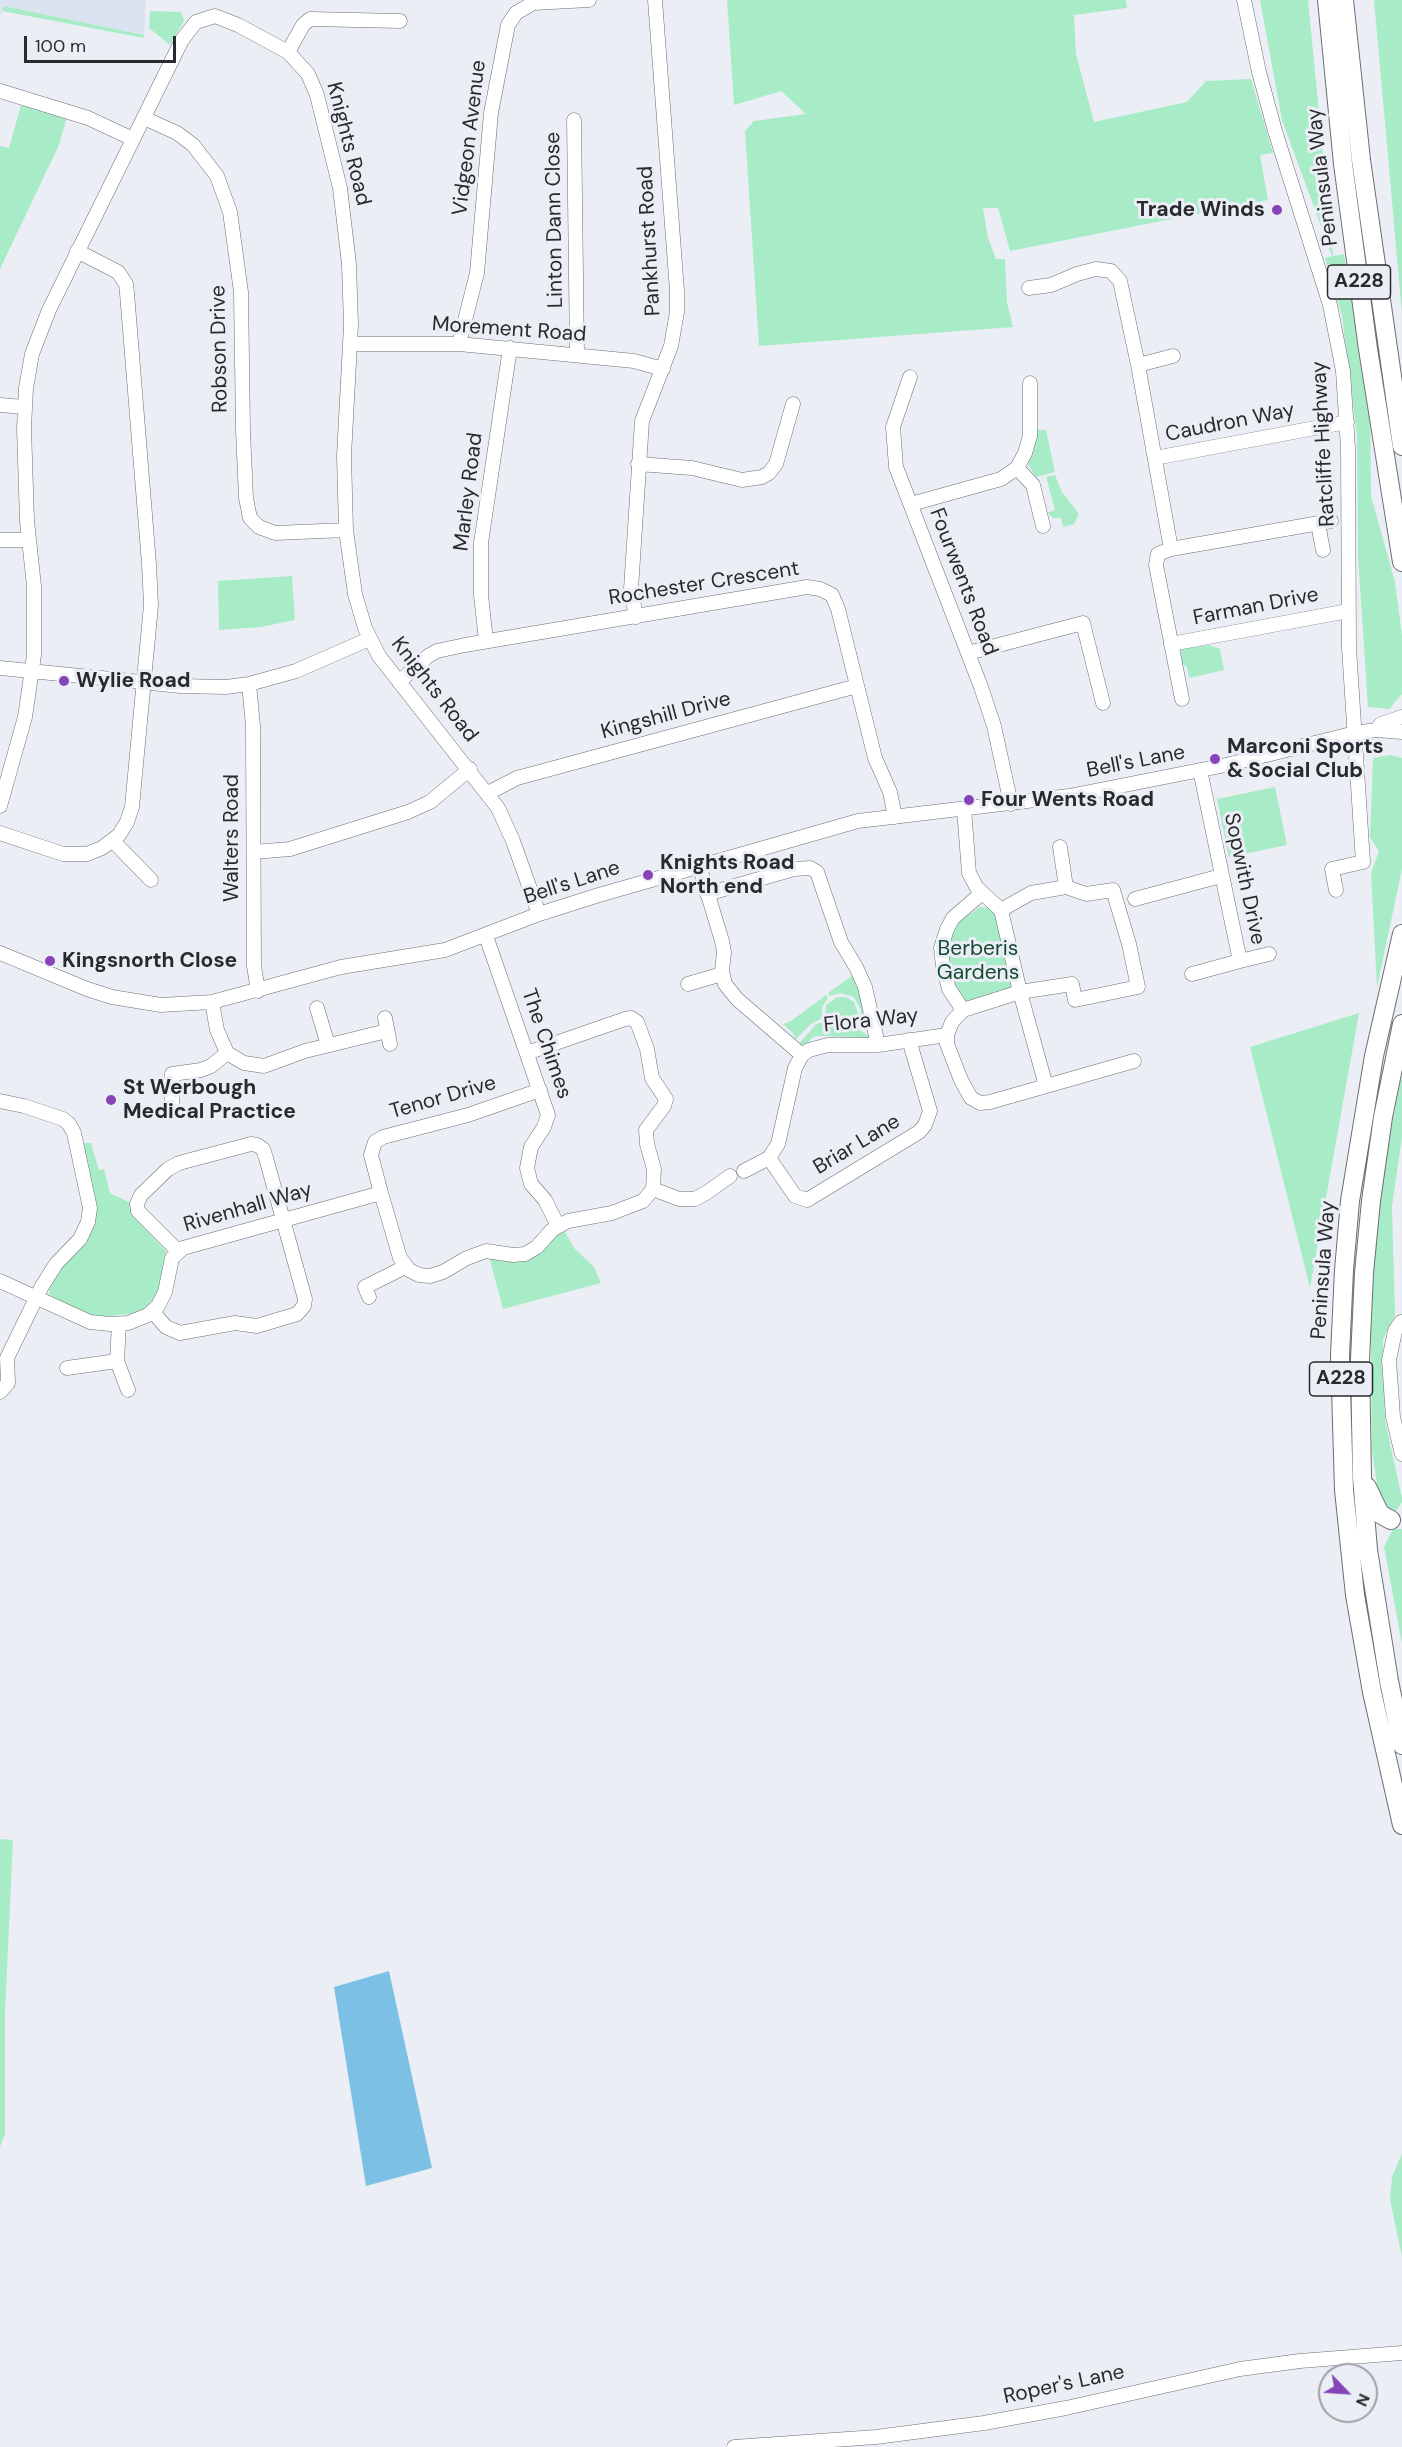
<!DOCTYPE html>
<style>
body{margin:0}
#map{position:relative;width:1402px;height:2447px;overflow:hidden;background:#ebeff5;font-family:"DM Sans",sans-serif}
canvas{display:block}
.north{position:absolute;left:1318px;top:2363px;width:60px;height:60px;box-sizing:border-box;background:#ebeff5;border:2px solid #9da0a5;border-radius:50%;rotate:115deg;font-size:16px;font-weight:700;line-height:24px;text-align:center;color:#292a2d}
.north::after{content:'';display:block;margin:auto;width:21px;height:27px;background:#8744b8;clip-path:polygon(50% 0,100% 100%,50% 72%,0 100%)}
.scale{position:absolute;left:24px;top:36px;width:152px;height:27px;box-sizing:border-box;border:3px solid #292a2d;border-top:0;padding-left:8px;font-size:18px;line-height:21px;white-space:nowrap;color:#292a2d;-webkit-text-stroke:4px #ebeff5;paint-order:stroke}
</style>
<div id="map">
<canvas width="1402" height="2447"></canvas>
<div class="north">N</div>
<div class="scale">100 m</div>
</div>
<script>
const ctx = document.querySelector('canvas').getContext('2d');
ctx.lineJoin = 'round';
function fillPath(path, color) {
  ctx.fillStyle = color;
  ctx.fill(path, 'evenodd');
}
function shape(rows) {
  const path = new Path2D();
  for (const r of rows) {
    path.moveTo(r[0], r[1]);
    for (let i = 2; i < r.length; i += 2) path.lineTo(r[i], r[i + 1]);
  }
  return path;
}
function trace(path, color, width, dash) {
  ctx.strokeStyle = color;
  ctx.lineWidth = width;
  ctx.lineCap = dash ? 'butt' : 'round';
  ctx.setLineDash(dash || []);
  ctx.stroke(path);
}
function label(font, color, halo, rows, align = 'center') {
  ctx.font = font + ' "DM Sans",sans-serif';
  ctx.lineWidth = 6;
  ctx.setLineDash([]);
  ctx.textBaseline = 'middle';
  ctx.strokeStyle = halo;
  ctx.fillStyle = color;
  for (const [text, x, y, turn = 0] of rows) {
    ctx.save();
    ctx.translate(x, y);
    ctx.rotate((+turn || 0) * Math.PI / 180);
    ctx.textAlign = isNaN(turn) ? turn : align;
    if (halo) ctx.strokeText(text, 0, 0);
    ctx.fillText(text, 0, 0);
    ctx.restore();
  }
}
fillPath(shape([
 [0,0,146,0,144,35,4,6,0,15]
]), '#dbe3f0');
fillPath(shape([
 [727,0,1126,0,1127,8,1074,15,1076,54,1094,122,1187,102,1206,81,1251,79,1273,153,1260,155,1268,200,1010,251,998,208,983,208,988,238,996,259,1005,259,1007,302,1013,327,759,346,745,131,754,121,806,114,781,91,734,105],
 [1260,0,1308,0,1333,256,1344,254,1370,399,1371,496,1395,582,1402,635,1402,694,1389,709,1368,707,1358,556,1357,436,1342,316,1325,258,1332,256,1282,120],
 [1374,0,1402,0,1402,314],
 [4,6,144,35,144,38,2,11,0,15],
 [150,11,181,12,184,21,170,45,149,28],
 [21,105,67,117,59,145,0,269,0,146,9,148],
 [1036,430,1046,430,1055,472,1036,477,1028,464,1034,447],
 [1055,475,1062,492,1079,514,1074,524,1063,527,1061,518,1053,518,1047,513,1055,510,1046,477],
 [292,576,295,620,261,627,219,630,218,581],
 [1209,645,1220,649,1224,670,1189,678,1187,667,1181,663,1181,649],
 [1390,755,1402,758,1402,869,1377,987,1371,873,1379,851,1370,837,1373,758],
 [1275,787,1287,845,1229,857,1217,799],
 [980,907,987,908,997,912,1014,989,966,1002,960,998,945,960,955,928,953,926],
 [853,971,861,998,870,1034,858,1023,861,1010,854,997,840,993,830,996,828,993,852,976],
 [826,995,828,998,822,1007,822,1018,811,1024,795,1040,794,1034,783,1024,791,1021],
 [837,997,846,997,854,1002,858,1013,855,1022,840,1016,825,1018,826,1005],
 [1359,1013,1310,1288,1250,1047],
 [838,1019,848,1022,870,1037,862,1041,857,1037,818,1036,813,1037,805,1046,799,1044,816,1024],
 [1402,1074,1402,1137,1392,1206,1395,1316,1383,1339,1385,1420,1402,1498,1402,1502,1396,1511,1387,1510,1379,1498,1372,1450,1370,1273,1381,1180],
 [83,1143,91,1143,99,1170,104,1169,110,1193,131,1203,132,1212,136,1219,166,1251,158,1293,146,1309,138,1313,100,1317,83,1312,49,1295,49,1290,54,1280,62,1267,86,1244,95,1223,95,1199],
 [564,1230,574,1248,594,1267,601,1283,503,1309,488,1253,495,1257,553,1238],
 [1393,1529,1402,1529,1402,1644,1384,1547],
 [0,1839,13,1840,5,2014,5,2134,0,2147],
 [1402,2153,1402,2257,1390,2200,1392,2177]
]), '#a8ecc7');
fillPath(shape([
 [389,1971,432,2168,366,2186,334,1987]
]), '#7cc0e5');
const minor = shape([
 [1244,0,1259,72,1275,131,1330,305,1343,371,1348,448,1349,648,1363,862,1332,869,1336,890],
 [288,52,303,25,310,19,400,21],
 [0,91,88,118,133,139],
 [144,118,177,133,193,145,217,176,230,212,241,292,243,431,246,498,250,518,259,527,275,533,346,530],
 [574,120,577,355],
 [1029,288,1051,285,1077,274,1096,269,1111,271,1120,281,1138,365,1171,549,1158,554,1156,565,1182,699],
 [350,344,459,344,634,361,663,369],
 [459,344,477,273,491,113,508,25,516,13,533,3,589,0],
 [1138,365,1173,356],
 [910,377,893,427,896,467,981,687,994,726,1011,804],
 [0,405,24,407],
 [1155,458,1347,422],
 [638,464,692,468,742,480,762,477,769,473,776,464,793,404],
 [1017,468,1033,485,1043,526],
 [911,504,1001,479,1017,468,1025,453,1030,436,1030,383],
 [1318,524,1323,550],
 [0,540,28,540],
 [1171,549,1331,521],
 [636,617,631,589,642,421,671,346,677,312,677,291,655,0],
 [486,641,481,595,481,543,510,348],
 [1171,644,1348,611],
 [968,653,1083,623,1103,703],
 [0,668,181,686,226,687,249,684,296,671,369,639],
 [399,682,428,656,437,651,465,645,807,587,820,589,832,595,838,609,875,758,890,792,895,817],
 [249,684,253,726,254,966,258,991],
 [1376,730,1381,724,1402,717],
 [488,793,517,778,857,686],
 [0,806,25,717,34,655,34,586,27,521,24,428,26,388,32,354,49,310,182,40,196,22,215,16,238,25,288,52,308,74,317,95,340,188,349,264,351,325,344,456,346,530,355,594,365,628,379,656,498,808,513,841,539,914],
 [964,809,969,873,977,888,1001,910,1020,992,1046,1086],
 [0,833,63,854,87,854,102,848,119,835,127,822,132,807,151,605,149,564,127,293,126,284,118,272,77,251],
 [113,841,151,880],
 [1060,847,1066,887],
 [254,852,290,849,408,812,430,802,470,769],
 [699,865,722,941,724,952,722,971,725,984,737,999,802,1055],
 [707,894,794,869,810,868,817,872,841,942,856,967,865,987,878,1045],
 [1135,899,1221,876],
 [1001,910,1031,893,1066,887,1086,894,1113,890,1129,944,1138,987,1075,1000,1072,984,1020,992,963,1010,952,1022,947,1035,947,1044,961,1080,971,1098,980,1103,990,1102,1134,1061],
 [486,936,548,1115,544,1127,531,1147,527,1168,531,1184,545,1200,558,1226],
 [0,953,87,989,112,997,161,1005,212,1002,341,967,445,950,539,914,599,895,858,821,1069,796,1226,765,1355,733,1376,730,1402,732],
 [1240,961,1269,954],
 [1192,974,1240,961,1200,770],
 [688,984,722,974],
 [212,1002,217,1030,227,1053],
 [317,1008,328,1045],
 [963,1010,949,989,943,966,941,948,947,929,953,918,982,893],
 [385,1018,390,1044],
 [527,1053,625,1019,631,1018,637,1022,647,1049,652,1078,666,1099,664,1106,646,1130,647,1144,654,1169,653,1189],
 [540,1090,468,1115,383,1137,375,1142,371,1155,381,1193,400,1258,409,1270,419,1275,430,1276,443,1272,467,1258,486,1251,513,1255,525,1254,537,1247,552,1230,568,1221,612,1213,643,1201,653,1189,679,1199,695,1199,706,1193,730,1176],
 [0,1101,24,1106,63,1119,69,1124,74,1133,90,1208,88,1222,80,1239,56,1264,42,1286,7,1358,8,1383,0,1392],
 [172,1105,172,1074,201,1070,211,1066,227,1053,244,1063,264,1066,305,1051,387,1031],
 [769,1158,795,1196,807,1200,919,1132,925,1125,930,1111,909,1040],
 [744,1171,769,1158,778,1144,795,1068,802,1055,809,1050,828,1045,878,1045,947,1035],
 [0,1281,90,1322,110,1324,128,1323,148,1315,158,1306,165,1292,172,1258,183,1248,381,1193],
 [369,1297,365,1287,405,1267],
 [153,1312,166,1327,180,1333,235,1323,257,1326,297,1314,304,1306,305,1299,266,1158,263,1149,257,1145,251,1144,179,1163,168,1169,141,1195,137,1204,138,1211,178,1251],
 [1401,1322,1395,1331,1389,1360,1393,1417,1402,1454],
 [117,1361,128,1390],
 [67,1368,117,1361,119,1324],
 [734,2447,876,2437,984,2423,1066,2408,1240,2369,1300,2361,1402,2353]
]);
const major = shape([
 [1327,0,1343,164,1368,349,1402,562],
 [1344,0,1361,160,1402,446],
 [1402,934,1374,1056,1350,1201,1344,1270,1340,1355,1344,1490,1355,1595,1372,1692,1402,1825],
 [1402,1024,1383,1117,1371,1201,1364,1273,1360,1360,1362,1477,1368,1550,1389,1681,1402,1745],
 [1367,1487,1380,1514,1391,1520]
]);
trace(minor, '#6b6e73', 15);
trace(major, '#6b6e73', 20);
trace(minor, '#fff', 14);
trace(major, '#fff', 18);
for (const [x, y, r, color] of [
 [1277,210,6,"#8744b8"],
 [64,681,6,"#8744b8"],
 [1215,759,6,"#8744b8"],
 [969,800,6,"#8744b8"],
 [648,875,6,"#8744b8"],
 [50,961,6,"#8744b8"],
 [111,1100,6,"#8744b8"]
]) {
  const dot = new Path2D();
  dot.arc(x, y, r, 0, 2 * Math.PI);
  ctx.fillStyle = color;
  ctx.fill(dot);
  trace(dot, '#ebeff5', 2);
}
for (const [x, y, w] of [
 [1359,282,63],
 [1341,1379,63]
]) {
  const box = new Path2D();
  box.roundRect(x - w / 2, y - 17, w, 34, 4.5);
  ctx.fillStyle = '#ebeff5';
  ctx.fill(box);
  trace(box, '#292a2d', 1.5);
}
label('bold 20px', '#292a2d', null, [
 ["A228",1359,282],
 ["A228",1341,1379]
]);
label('21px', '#292a2d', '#ebeff5', [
 ["Vidgeon Avenue",470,138,-83],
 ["Knights Road",348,144,76],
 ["Peninsula Way",1323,177,-97],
 ["Linton Dann Close",555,220,-91],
 ["Pankhurst Road",650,241,-93],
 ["Morement Road",509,330,4],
 ["Robson Drive",220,349,-91],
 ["Caudron Way",1230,423,-11],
 ["Ratcliffe Highway",1324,444,-93],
 ["Marley Road",469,492,-83],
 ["Fourwents Road",963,582,69],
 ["Rochester Crescent",704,584,-9],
 ["Farman Drive",1256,607,-11],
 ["Knights Road",434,690,52],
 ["Kingshill Drive",666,716,-15],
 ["Bell's Lane",1136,762,-11],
 ["Walters Road",232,838,-90],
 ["Sopwith Drive",1244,879,78],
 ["Bell's Lane",572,883,-18],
 ["Flora Way",871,1021,-6],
 ["The Chimes",546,1044,71],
 ["Tenor Drive",443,1098,-16],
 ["Briar Lane",857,1145,-31],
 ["Rivenhall Way",248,1208,-16],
 ["Peninsula Way",1324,1270,-86],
 ["Roper's Lane",1064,2385,-12]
]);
label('bold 21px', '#292a2d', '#ebeff5', [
 ["Trade Winds",1265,210,"right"],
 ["Wylie Road",76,681],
 ["Marconi Sports",1227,747],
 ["& Social Club",1227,771],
 ["Four Wents Road",981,800],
 ["Knights Road",660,863],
 ["North end",660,887],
 ["Kingsnorth Close",62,961],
 ["St Werbough",123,1088],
 ["Medical Practice",123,1112]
], 'left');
label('21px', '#144a32', '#ebeff5', [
 ["Berberis",978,949],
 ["Gardens",978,973]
]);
</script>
